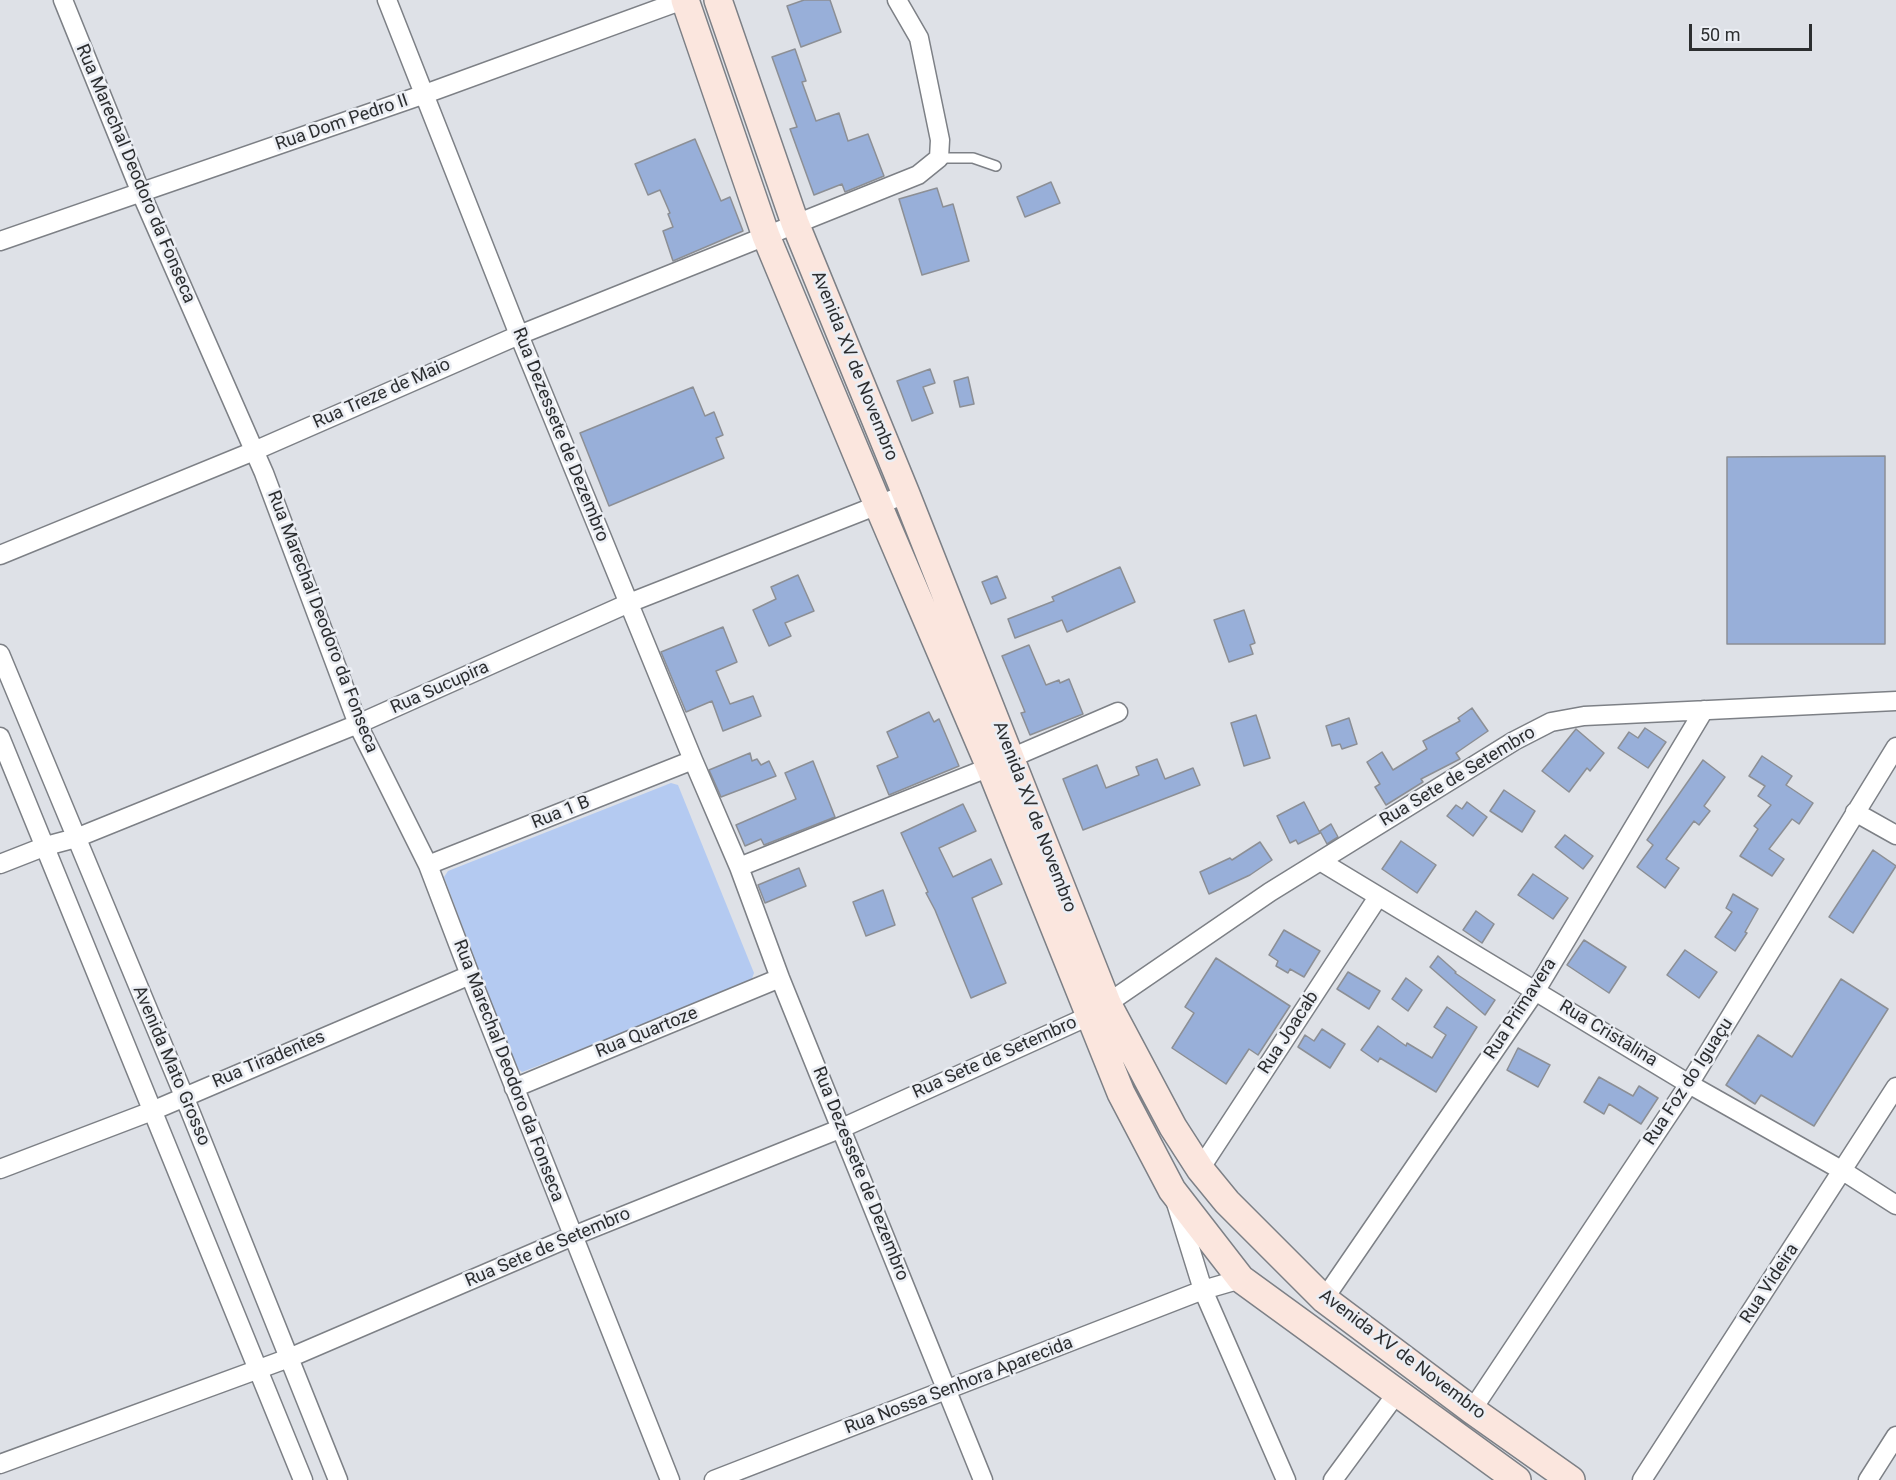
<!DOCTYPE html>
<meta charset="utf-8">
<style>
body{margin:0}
#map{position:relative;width:1896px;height:1480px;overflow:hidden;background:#dee1e7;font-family:Roboto,sans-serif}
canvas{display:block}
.scale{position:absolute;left:1689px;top:24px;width:123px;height:27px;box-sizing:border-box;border:3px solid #2c2e30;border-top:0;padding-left:8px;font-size:18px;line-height:21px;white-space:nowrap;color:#2c2e30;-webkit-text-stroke:4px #ebeef4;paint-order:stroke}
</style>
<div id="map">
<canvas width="1896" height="1480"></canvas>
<div class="scale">50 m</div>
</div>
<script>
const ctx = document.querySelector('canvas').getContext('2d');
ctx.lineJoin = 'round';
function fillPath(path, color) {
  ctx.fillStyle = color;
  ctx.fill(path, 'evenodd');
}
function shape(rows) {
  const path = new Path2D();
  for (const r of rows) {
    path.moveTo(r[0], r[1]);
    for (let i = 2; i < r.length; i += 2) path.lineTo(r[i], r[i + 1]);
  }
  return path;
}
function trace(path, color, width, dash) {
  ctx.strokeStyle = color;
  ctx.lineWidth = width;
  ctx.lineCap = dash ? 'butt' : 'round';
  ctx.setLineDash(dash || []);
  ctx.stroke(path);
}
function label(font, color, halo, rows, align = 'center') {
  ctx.font = font + ' Roboto,sans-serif';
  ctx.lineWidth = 5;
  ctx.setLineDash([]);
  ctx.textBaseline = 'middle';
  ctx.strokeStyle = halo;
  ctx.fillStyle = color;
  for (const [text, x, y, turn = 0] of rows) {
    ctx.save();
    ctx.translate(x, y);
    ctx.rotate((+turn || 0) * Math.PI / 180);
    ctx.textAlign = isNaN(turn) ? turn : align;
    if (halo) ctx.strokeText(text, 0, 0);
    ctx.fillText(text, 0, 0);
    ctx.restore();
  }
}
fillPath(shape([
 [671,783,678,785,754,973,750,984,522,1072,514,1065,444,877,448,871]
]), '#b4caf1');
const building = shape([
 [804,0,830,0,841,32,801,47,787,6,804,0],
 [795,49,806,81,802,82,816,121,839,113,848,141,868,134,884,176,845,192,842,184,814,195,790,129,797,127,772,57,795,49],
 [695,139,721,201,730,197,743,231,673,261,663,231,673,227,668,214,670,213,660,190,648,195,635,164,695,139],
 [1051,182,1060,203,1025,217,1017,197,1051,182],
 [937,188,943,207,953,204,969,261,922,275,899,199,937,188],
 [930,369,935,383,923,387,933,413,912,421,897,381,930,369],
 [968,377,974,404,960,407,954,381,968,377],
 [693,387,705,416,714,412,723,435,716,438,724,458,609,506,580,433,693,387],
 [1885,456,1885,644,1727,644,1727,457,1885,456],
 [1120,567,1135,602,1067,632,1062,620,1015,638,1008,619,1054,601,1052,597,1120,567],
 [798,575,814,611,785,623,791,636,769,646,753,610,776,599,771,587,798,575],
 [997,576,1006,598,991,604,982,582,997,576],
 [1244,610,1255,643,1250,645,1253,654,1229,662,1214,620,1244,610],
 [723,627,737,662,716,671,730,704,753,696,761,716,723,731,712,701,686,712,661,652,723,627],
 [1029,645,1046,685,1059,680,1060,683,1069,679,1083,714,1030,735,1021,713,1025,712,1002,656,1029,645],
 [1472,708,1488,731,1456,753,1460,759,1421,779,1423,782,1386,805,1375,787,1380,784,1367,762,1382,752,1393,770,1427,749,1423,741,1460,721,1458,718,1472,708],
 [929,712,934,722,939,719,959,766,889,795,877,766,898,757,887,732,929,712],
 [1256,715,1270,758,1244,766,1231,723,1256,715],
 [1349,718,1357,744,1342,749,1340,744,1332,746,1326,726,1349,718],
 [1645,728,1666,742,1648,768,1618,748,1629,732,1638,738,1645,728],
 [1576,729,1604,753,1590,771,1587,768,1569,792,1542,771,1576,729],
 [750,753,752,761,757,759,761,765,769,761,776,776,721,797,709,770,750,753],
 [1762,756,1792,776,1786,785,1813,803,1799,824,1792,819,1769,849,1784,859,1772,876,1740,856,1758,829,1754,826,1771,805,1758,796,1765,786,1749,776,1762,756],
 [1157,759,1165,779,1193,768,1200,785,1083,830,1063,779,1097,765,1106,788,1139,775,1136,767,1157,759],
 [1703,760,1725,777,1704,806,1710,811,1699,825,1694,821,1666,859,1679,868,1665,888,1637,867,1653,845,1647,840,1703,760],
 [813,761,835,817,764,845,761,839,745,846,736,825,796,799,785,773,813,761],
 [1504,790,1535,811,1522,832,1490,811,1504,790],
 [1304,802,1320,833,1298,844,1296,840,1290,843,1277,816,1304,802],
 [1467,802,1487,817,1473,836,1447,816,1456,805,1462,809,1467,802],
 [963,804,976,831,939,848,953,877,991,859,1002,884,972,898,1006,983,971,998,935,910,926,893,928,892,901,833,963,804],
 [1331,824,1338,837,1327,844,1320,831,1331,824],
 [1565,835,1593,856,1583,869,1555,847,1565,835],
 [1401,841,1436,865,1417,893,1382,869,1401,841],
 [1260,842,1272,860,1250,875,1209,894,1200,872,1230,858,1232,860,1260,842],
 [1873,850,1896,866,1853,933,1829,917,1873,850],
 [799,868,806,886,765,903,758,885,799,868],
 [1533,874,1568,898,1553,919,1518,895,1533,874],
 [883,890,895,925,866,936,853,902,883,890],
 [1733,894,1758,909,1745,932,1747,933,1735,951,1715,937,1732,912,1726,908,1733,894],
 [1476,911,1494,924,1482,943,1463,930,1476,911],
 [1284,930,1320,951,1304,977,1290,969,1288,973,1276,966,1278,961,1269,955,1284,930],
 [1584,940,1626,967,1609,993,1567,965,1584,940],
 [1685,950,1717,972,1699,998,1667,975,1685,950],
 [1438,956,1456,972,1455,973,1495,1000,1485,1015,1430,967,1438,956],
 [1216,958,1290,1006,1258,1055,1249,1049,1226,1084,1172,1048,1194,1013,1185,1007,1216,958],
 [1348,972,1380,991,1369,1009,1337,989,1348,972],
 [1406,978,1422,990,1408,1011,1392,999,1406,978],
 [1841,979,1888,1009,1814,1126,1761,1095,1755,1104,1726,1085,1758,1035,1792,1057,1841,979],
 [1447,1007,1477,1027,1436,1092,1380,1058,1378,1062,1361,1050,1378,1026,1406,1046,1407,1043,1432,1058,1446,1035,1434,1027,1447,1007],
 [1322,1029,1345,1044,1330,1068,1298,1047,1305,1035,1314,1041,1322,1029],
 [1518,1048,1550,1065,1538,1087,1507,1070,1518,1048],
 [1599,1077,1633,1096,1639,1086,1658,1098,1641,1124,1609,1104,1604,1114,1584,1102,1599,1077]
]);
fillPath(building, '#98afd9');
trace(building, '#8c8f95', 1.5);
const service = shape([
 [939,158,973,158,996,166]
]);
const minor = shape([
 [63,0,141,193,264,473,359,727,428,865,470,975,670,1480],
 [387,0,519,335,693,760,739,867,780,978,983,1480],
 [0,241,425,94,683,0],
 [0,555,254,451,519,335,918,175,939,158,940,140,919,38,897,0],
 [0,654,184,1096,338,1480],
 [0,737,303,1480],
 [1855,812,1896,835],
 [1320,861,1689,1084,1843,1171,1896,1205],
 [0,864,46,846,76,838,358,724,629,603,906,494],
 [428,865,693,760],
 [739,867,990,767,1118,712],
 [514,1088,780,978],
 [0,1169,152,1111,470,975],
 [1200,1169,1378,897],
 [1176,1203,1203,1290,1286,1480],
 [1324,1299,1536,990,1704,710],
 [1472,1410,1689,1084,1896,747],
 [0,1464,289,1358,573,1236,842,1128,1089,1016,1270,892,1514,741,1551,722,1584,716,1896,701],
 [714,1480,1203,1290,1241,1279],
 [1333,1480,1397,1393],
 [1642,1480,1896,1087],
 [1868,1480,1896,1436]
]);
const secondary = shape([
 [685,0,766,236,878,505,990,767,1121,1093,1172,1190,1241,1279,1517,1480],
 [718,0,795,223,906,494,1107,1003,1173,1127,1200,1169,1227,1202,1324,1299,1472,1410,1571,1480]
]);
trace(service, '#7d8086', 12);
trace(minor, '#7d8086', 21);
trace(secondary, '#7d8086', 30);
trace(service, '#fff', 9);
trace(minor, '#fff', 18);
trace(secondary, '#fbe6de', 27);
label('18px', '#2c2e30', '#ebeef4', [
 ["Rua Dom Pedro II",342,123,-19],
 ["Rua Marechal Deodoro da Fonseca",135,174,67],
 ["Avenida XV de Novembro",854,366,68],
 ["Rua Treze de Maio",382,394,-24],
 ["Rua Dezessete de Dezembro",560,435,68],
 ["Rua Marechal Deodoro da Fonseca",322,622,69],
 ["Rua Sucupira",440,688,-24],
 ["Rua Sete de Setembro",1458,777,-31],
 ["Rua 1 B",561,813,-22],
 ["Avenida XV de Novembro",1034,817,69],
 ["Rua Primavera",1521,1009,-57],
 ["Rua Quartoze",647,1033,-22],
 ["Rua Joacab",1289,1033,-57],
 ["Rua Cristalina",1608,1034,31],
 ["Rua Sete de Setembro",995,1058,-24],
 ["Rua Tiradentes",269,1060,-23],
 ["Avenida Mato Grosso",171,1066,67],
 ["Rua Marechal Deodoro da Fonseca",508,1071,69],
 ["Rua Foz do Iguaçu",1689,1082,-57],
 ["Rua Dezessete de Dezembro",860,1174,68],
 ["Rua Sete de Setembro",548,1248,-23],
 ["Rua Videira",1770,1284,-57],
 ["Avenida XV de Novembro",1402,1355,37],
 ["Rua Nossa Senhora Aparecida",959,1386,-21]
]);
</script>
